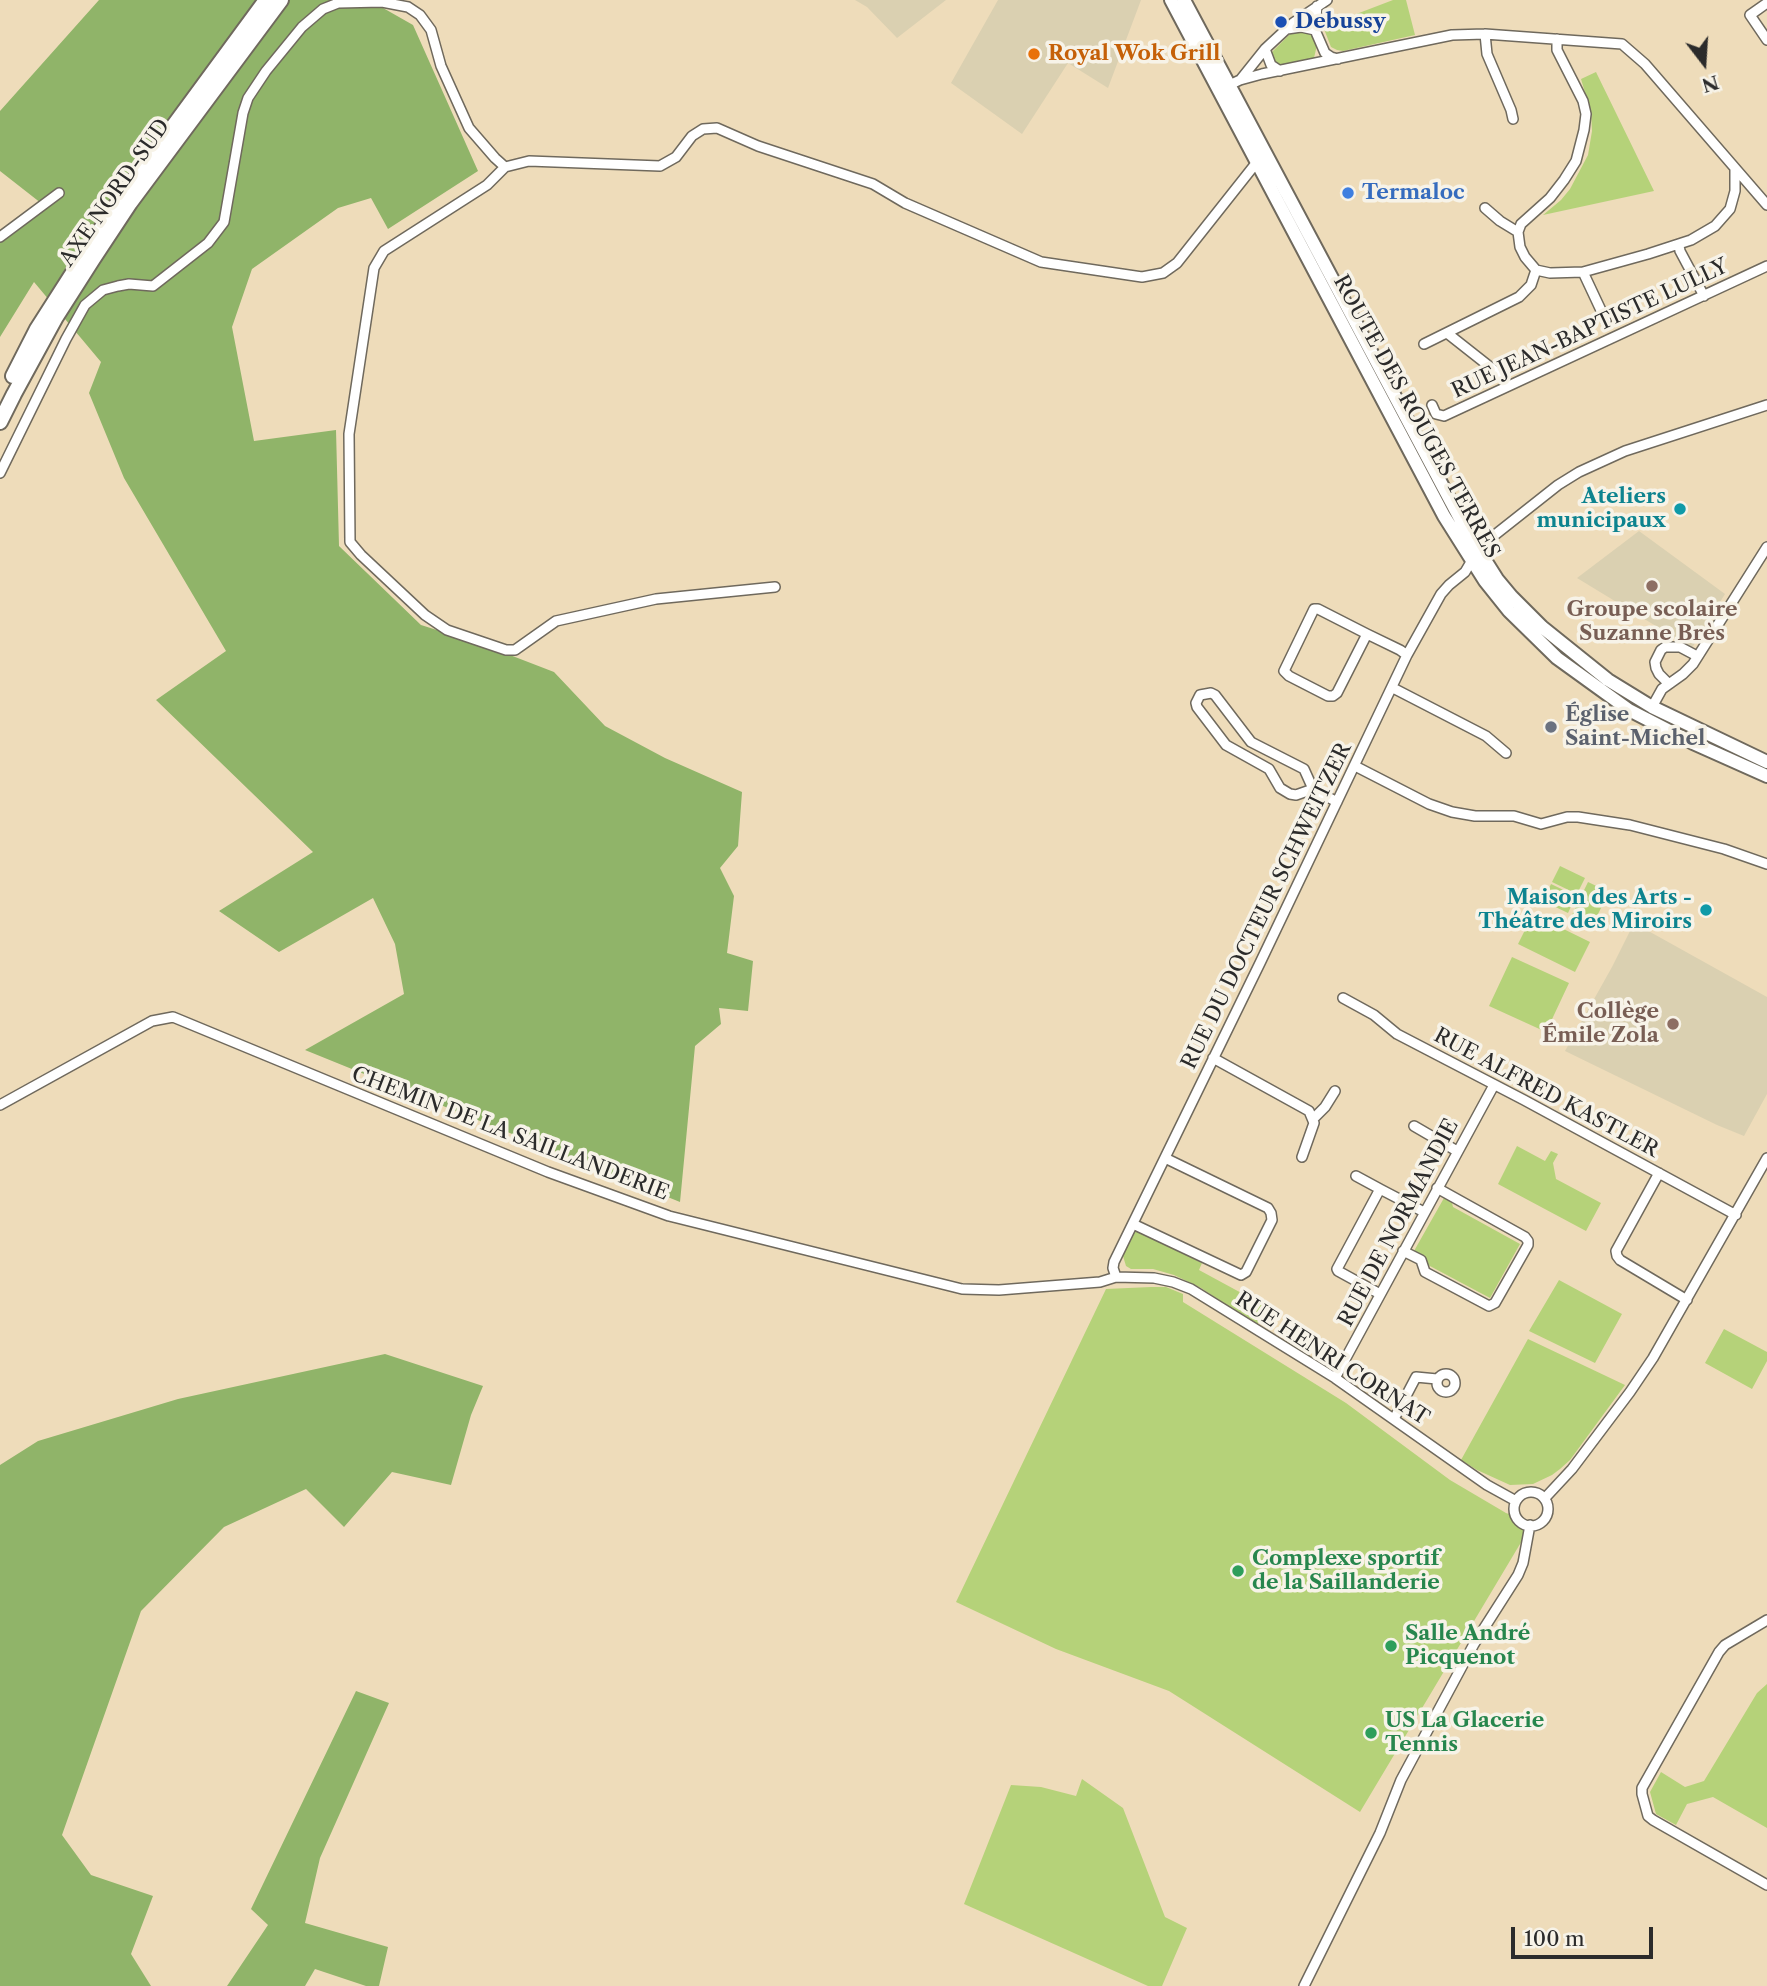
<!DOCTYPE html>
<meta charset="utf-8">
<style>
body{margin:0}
#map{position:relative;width:1767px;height:1986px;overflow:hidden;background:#eedcba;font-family:"Libre Caslon Text",serif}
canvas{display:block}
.north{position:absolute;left:1669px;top:28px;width:70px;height:70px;-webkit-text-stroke:5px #f7f3e8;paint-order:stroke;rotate:163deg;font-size:19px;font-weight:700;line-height:28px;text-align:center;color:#2b2b2b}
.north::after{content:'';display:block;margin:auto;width:24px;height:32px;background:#2b2b2b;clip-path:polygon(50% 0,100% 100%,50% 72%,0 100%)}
.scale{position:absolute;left:1511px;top:1927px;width:142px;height:32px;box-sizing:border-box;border:4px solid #2b2b2b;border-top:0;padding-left:9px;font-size:21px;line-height:24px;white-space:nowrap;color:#2b2b2b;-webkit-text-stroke:5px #f7f3e8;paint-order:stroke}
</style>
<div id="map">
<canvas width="1767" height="1986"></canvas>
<div class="north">N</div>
<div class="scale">100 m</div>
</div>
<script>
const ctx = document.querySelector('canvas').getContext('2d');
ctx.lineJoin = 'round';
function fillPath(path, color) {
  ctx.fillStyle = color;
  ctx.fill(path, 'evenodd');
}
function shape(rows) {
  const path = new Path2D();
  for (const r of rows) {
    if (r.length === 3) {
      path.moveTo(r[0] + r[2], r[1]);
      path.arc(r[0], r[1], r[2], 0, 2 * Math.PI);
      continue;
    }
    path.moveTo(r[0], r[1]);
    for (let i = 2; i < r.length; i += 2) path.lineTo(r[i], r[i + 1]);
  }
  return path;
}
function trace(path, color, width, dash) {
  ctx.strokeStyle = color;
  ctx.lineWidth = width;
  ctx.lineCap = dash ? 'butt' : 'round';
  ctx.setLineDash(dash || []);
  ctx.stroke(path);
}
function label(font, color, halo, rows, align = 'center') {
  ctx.font = font + ' "Libre Caslon Text",serif';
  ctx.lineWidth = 7;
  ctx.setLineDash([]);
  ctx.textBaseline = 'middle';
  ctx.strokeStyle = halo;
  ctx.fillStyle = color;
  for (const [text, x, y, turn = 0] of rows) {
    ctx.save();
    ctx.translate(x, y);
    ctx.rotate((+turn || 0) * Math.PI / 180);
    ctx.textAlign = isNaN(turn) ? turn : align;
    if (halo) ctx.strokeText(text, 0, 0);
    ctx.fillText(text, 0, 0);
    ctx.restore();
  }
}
fillPath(shape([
 [855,0,946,0,897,38,867,7],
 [998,0,1141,0,1108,88,1068,63,1022,134,951,83],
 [1639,531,1725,594,1692,648,1577,578],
 [1634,923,1767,997,1767,1094,1744,1136,1717,1125,1565,1051,1612,967]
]), '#dad0b1');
fillPath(shape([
 [1393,0,1406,0,1415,35,1343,51,1337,50,1331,47,1324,29,1325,26],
 [1302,30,1313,34,1317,45,1314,58,1310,60,1284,66,1276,64,1271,55,1272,52,1292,32],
 [1596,72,1654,191,1543,215,1561,200,1570,189,1588,155,1592,131,1591,113,1581,79],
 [1560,866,1585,878,1577,894,1552,882],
 [1588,882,1609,892,1592,926,1572,915],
 [1551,884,1576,896,1568,913,1543,901],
 [1533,914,1590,942,1575,972,1518,944],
 [1512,957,1569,983,1546,1032,1489,1006],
 [1517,1146,1545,1161,1551,1151,1558,1154,1553,1163,1556,1179,1601,1203,1586,1231,1498,1184],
 [1444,1198,1452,1203,1453,1207,1520,1244,1490,1298,1428,1265,1424,1255,1420,1255,1414,1251],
 [1137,1231,1202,1263,1199,1270,1269,1308,1257,1325,1201,1288,1174,1275,1153,1269,1131,1269,1126,1266,1123,1256,1134,1232],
 [1559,1280,1622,1314,1595,1363,1529,1331],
 [1151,1287,1166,1287,1183,1294,1183,1302,1346,1403,1450,1480,1506,1513,1520,1518,1527,1528,1523,1539,1360,1812,1169,1691,1056,1649,956,1602,1106,1289],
 [1724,1329,1767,1352,1767,1361,1752,1389,1705,1363],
 [1528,1339,1625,1385,1570,1460,1560,1469,1552,1475,1533,1484,1510,1485,1477,1470,1461,1460],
 [1767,1684,1767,1828,1713,1797,1687,1804,1676,1825,1656,1814,1650,1792,1661,1772,1685,1787,1704,1781,1757,1693],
 [1082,1779,1123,1808,1165,1917,1187,1928,1162,1986,1148,1986,964,1904,1011,1785,1041,1787,1076,1796]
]), '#b5d279');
fillPath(shape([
 [99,0,369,0,413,25,478,171,388,229,371,198,338,208,252,269,232,327,254,441,336,430,339,546,421,625,484,645,554,672,605,726,665,758,742,792,738,846,720,868,734,896,727,953,753,961,748,1011,719,1008,721,1024,695,1046,680,1202,305,1050,404,994,395,944,373,898,279,952,219,911,313,852,156,700,226,651,124,478,89,393,101,362,34,282,0,337,0,241,46,207,0,171,0,111],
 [385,1354,483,1386,471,1415,451,1485,392,1472,344,1527,306,1489,224,1527,141,1611,62,1835,91,1875,153,1896,131,1954,151,1986,0,1986,0,1465,38,1441,178,1399],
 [356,1691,389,1703,320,1858,305,1923,388,1947,379,1986,366,1986,315,1969,305,1986,227,1986,268,1925,251,1909]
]), '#90b469');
const minor = shape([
 [1767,3,1750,15,1767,40],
 [1317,6,1315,30,1325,53,1331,57,1338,59],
 [1287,29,1301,27,1315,30],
 [1485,34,1487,54,1511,110,1513,119],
 [1557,39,1557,50,1583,101,1586,114,1584,130,1576,161,1564,180,1550,198,1521,224,1518,232,1520,247,1525,257,1536,270,1550,273,1583,272,1648,254,1691,240,1715,226,1730,209,1735,191,1735,169],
 [1265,49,1271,65,1280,71],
 [1241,79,1265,49,1293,23,1327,0],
 [1225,87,1240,80,1262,74,1452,35,1485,34,1622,44,1645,64,1767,205],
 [505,167,487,185,384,251,374,268,349,434,350,542,361,555,425,615,447,630,506,650,515,650,556,621,656,599,775,587],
 [1485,208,1500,221,1518,232],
 [0,237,59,193],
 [1679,245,1680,251,1704,296],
 [1583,272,1606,321],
 [1447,333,1499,374],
 [1424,344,1519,297,1531,285,1536,270],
 [1432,405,1436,414,1444,416,1767,266],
 [0,473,66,339,85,305,103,290,118,286,129,284,153,286,208,243,224,222,243,113,248,98,266,71,302,27,323,9,338,3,382,2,408,7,420,15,431,30,441,66,469,128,495,158,505,167,529,161,660,166,676,157,692,136,703,129,717,128,758,146,873,184,905,203,1041,262,1142,277,1163,273,1177,263,1257,162],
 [1367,634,1337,693,1333,696,1328,696,1289,676,1284,671,1314,609,1318,609,1367,634,1400,650,1407,655],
 [1669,684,1659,674,1656,668,1655,662,1661,650,1665,647,1680,647,1697,656],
 [1393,688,1486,736,1506,753],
 [1652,707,1662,689,1683,674,1693,664,1767,547],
 [1355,766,1429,804,1452,812,1475,816,1514,816,1541,824,1567,817,1578,817,1630,825,1724,849,1767,864],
 [1313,789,1296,795,1290,794,1280,788,1269,769,1226,745,1197,707,1196,703,1200,695,1211,693,1215,695,1251,742,1304,769,1313,789,1337,802],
 [1343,998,1374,1015,1397,1034,1524,1100,1736,1215],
 [1213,1058,1309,1111,1314,1123,1302,1157],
 [0,1105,152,1021,173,1017,548,1172,669,1216,962,1289,999,1290,1100,1282,1116,1277,1154,1278,1173,1282,1191,1289,1335,1378,1487,1485,1516,1501],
 [1313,1119,1325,1107,1335,1091],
 [1414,1126,1457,1151],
 [1659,1173,1616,1251,1617,1256,1620,1260,1687,1300],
 [1356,1176,1380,1189],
 [1133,1224,1241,1275,1246,1272,1272,1220,1271,1213,1268,1208,1165,1158],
 [1403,1251,1421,1260,1425,1272,1489,1306,1495,1303,1528,1245,1528,1241,1525,1237,1437,1188],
 [1116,1277,1113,1268,1114,1262,1260,963,1407,655,1441,594,1449,585,1465,572,1478,550,1496,534,1558,485,1579,472,1625,451,1767,405],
 [1380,1294,1338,1271,1337,1269,1380,1189,1424,1212],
 [1446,1383,9],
 [1335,1378,1494,1085],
 [1394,1419,1416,1377,1437,1379],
 [1531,1509,17],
 [1545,1498,1572,1469,1630,1392,1653,1358,1767,1158],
 [1767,1620,1725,1645,1719,1652,1642,1788,1642,1794,1648,1816,1653,1820,1767,1885],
 [1304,1986,1380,1833,1401,1780,1474,1644,1518,1575,1523,1563,1530,1525]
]);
const major = shape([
 [1171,0,1444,516,1485,581,1509,611,1557,658,1629,710,1693,743,1767,776],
 [1184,0,1466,530,1497,579,1512,597,1542,627,1608,680,1652,707,1767,762]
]);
const highway = shape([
 [13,376,37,329,122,196,266,0],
 [0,422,14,394,56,317,93,259,130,203,281,0]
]);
trace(minor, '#6f695d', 12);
trace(major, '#6f695d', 16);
trace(highway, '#6f695d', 18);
trace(minor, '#fff', 9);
trace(major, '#fff', 12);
trace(highway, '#fff', 14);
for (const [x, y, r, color] of [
 [1281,22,7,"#1a4fb4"],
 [1034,54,7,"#e8710a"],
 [1348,193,7,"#3f7fe0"],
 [1680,509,7,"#0f9aa8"],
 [1652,586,7,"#8d6e63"],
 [1551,727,7,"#6b7280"],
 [1706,910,7,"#0f9aa8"],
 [1673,1024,7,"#8d6e63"],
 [1238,1571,7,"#2e9e5b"],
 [1391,1646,7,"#2e9e5b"],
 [1371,1733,7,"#2e9e5b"]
]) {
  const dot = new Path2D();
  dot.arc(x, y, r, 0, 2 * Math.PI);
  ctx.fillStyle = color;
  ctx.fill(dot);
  trace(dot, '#f7f3e8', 2.5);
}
label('bold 21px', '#164399', '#f7f3e8', [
 ["Debussy",1295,22]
], 'left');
label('bold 21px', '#c56008', '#f7f3e8', [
 ["Royal Wok Grill",1048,54]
], 'left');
label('21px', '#2b2b2b', '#f7f3e8', [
 ["AXE NORD-SUD",115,193,-55],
 ["RUE JEAN-BAPTISTE LULLY",1590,329,-25],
 ["ROUTE DES ROUGES TERRES",1416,417,61],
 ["RUE DU DOCTEUR SCHWEITZER",1267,906,-64],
 ["RUE ALFRED KASTLER",1546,1093,28],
 ["CHEMIN DE LA SAILLANDERIE",510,1134,21],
 ["RUE DE NORMANDIE",1399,1223,-62],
 ["RUE HENRI CORNAT",1332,1359,33]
]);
label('bold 21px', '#366cbe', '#f7f3e8', [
 ["Termaloc",1362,193]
], 'left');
label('bold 21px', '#0d838f', '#f7f3e8', [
 ["Ateliers",1666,497],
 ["municipaux",1666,521],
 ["Maison des Arts -",1692,898],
 ["Théâtre des Miroirs",1692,922]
], 'right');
label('bold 21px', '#785e54', '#f7f3e8', [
 ["Groupe scolaire",1652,610],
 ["Suzanne Brès",1652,634],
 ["Collège",1659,1012,"right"],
 ["Émile Zola",1659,1036,"right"]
]);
label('bold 21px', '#5b616d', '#f7f3e8', [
 ["Église",1565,715],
 ["Saint-Michel",1565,739]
], 'left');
label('bold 21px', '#27864d', '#f7f3e8', [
 ["Complexe sportif",1252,1559],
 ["de la Saillanderie",1252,1583],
 ["Salle André",1405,1634],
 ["Picquenot",1405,1658],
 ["US La Glacerie",1385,1721],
 ["Tennis",1385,1745]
], 'left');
</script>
